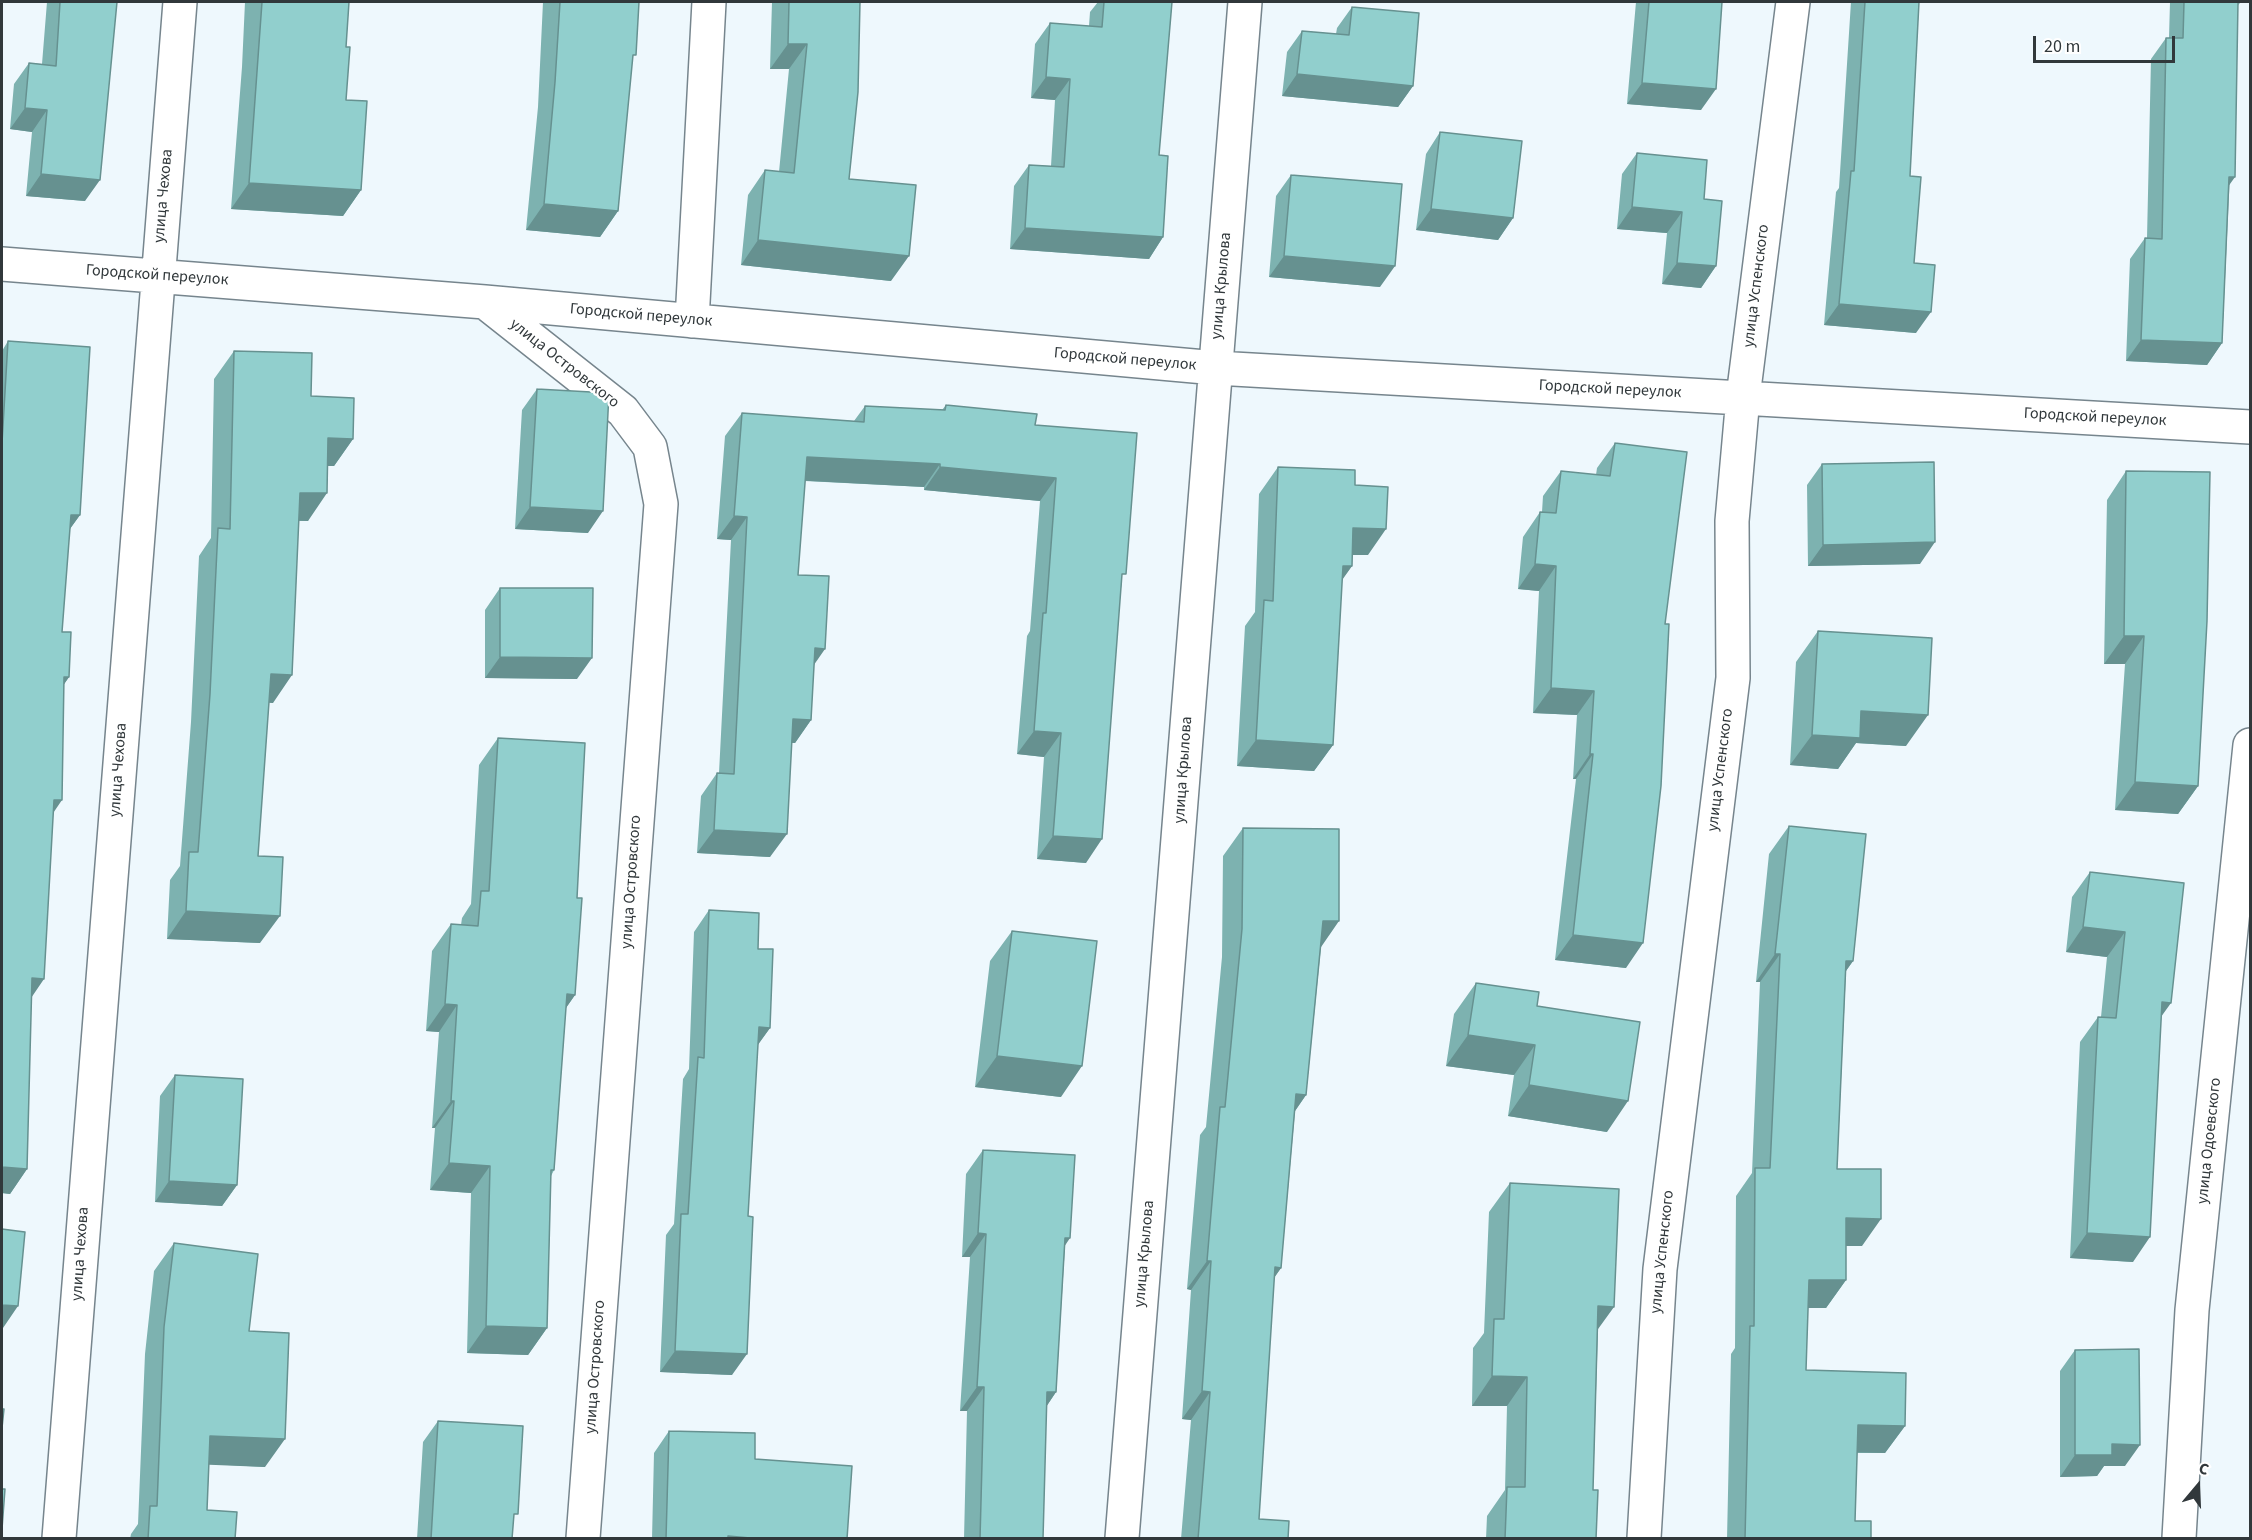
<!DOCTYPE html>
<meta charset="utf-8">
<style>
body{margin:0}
#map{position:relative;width:2252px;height:1540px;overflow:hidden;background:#eef8fd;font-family:"Source Sans 3",sans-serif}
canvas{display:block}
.frame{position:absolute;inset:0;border:3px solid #31383b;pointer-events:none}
.north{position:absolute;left:2168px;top:1456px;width:60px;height:60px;-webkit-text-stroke:4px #fff;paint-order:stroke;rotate:19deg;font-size:16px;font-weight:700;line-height:24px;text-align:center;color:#31383b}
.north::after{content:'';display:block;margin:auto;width:21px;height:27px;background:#31383b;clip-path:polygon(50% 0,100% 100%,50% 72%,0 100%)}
.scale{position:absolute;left:2033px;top:36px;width:142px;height:27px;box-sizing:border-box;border:3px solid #31383b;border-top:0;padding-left:8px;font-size:18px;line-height:21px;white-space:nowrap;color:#31383b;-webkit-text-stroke:4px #fff;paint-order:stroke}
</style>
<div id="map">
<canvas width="2252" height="1540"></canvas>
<div class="frame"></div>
<div class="north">С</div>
<div class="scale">20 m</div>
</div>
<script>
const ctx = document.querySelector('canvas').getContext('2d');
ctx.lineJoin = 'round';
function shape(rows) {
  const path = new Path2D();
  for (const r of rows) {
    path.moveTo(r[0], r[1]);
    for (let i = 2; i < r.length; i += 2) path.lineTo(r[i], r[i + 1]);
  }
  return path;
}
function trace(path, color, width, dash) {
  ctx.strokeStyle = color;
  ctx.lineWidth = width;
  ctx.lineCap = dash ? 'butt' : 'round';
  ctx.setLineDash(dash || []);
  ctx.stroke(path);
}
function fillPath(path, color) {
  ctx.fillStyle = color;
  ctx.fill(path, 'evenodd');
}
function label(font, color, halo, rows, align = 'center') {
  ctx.font = font + ' "Source Sans 3",sans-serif';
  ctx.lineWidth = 4.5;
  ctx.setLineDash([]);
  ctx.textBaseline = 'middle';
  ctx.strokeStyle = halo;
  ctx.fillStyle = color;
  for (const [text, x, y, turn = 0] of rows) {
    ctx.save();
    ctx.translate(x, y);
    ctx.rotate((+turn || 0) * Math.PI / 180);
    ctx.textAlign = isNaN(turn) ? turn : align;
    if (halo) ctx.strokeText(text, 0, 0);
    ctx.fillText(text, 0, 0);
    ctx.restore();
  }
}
const street = shape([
 [2,264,485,302,1216,368,2250,427],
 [485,302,623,411,650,447,661,504,583,1538],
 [692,321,709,2],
 [59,1538,180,2],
 [1122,1538,1245,2],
 [1644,1538,1660,1269,1733,678,1732,521,1743,397,1793,2],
 [2179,1538,2192,1310,2250,745]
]);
trace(street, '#76858d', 36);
trace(street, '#fff', 33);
fillPath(shape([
 [47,2,117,2,85,201,26,196,32,132,10,129,14,84,29,63,42,64],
 [245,2,349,2,346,47,346,100,361,190,343,216,231,209,242,67],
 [543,2,639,2,632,61,618,211,600,237,526,230,538,107],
 [772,2,860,2,849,179,891,281,741,265,748,195,765,170,779,172,789,69,770,69],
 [1098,2,1172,2,1159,155,1163,237,1149,259,1010,249,1014,186,1029,165,1051,166,1055,100,1031,98,1035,44,1050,23,1089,26,1090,12],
 [1636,2,1722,2,1701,110,1627,104],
 [1851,2,1919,2,1910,176,1916,333,1824,325,1836,192,1839,188],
 [2170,2,2241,2,2238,5,2222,343,2207,365,2126,361,2130,259,2145,238,2147,238,2151,59,2166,38,2169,38],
 [1352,7,1413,86,1398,107,1282,96,1287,52,1302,31,1336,34,1337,28],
 [1440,132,1513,218,1498,240,1416,230,1426,154],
 [1637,153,1704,199,1716,266,1701,288,1662,284,1667,233,1617,229,1622,174],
 [1291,175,1380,287,1269,277,1276,196],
 [8,341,80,515,69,530,62,632,69,677,64,684,53,814,31,997,27,1169,10,1194,2,1193,2,351],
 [234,351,311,396,353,439,334,466,328,466,308,521,299,521,273,703,269,702,258,856,260,943,167,939,170,880,180,866,191,722,199,556,211,538,214,379],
 [537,389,588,533,515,529,522,410],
 [946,405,1035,425,1122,581,1086,863,1037,859,1044,757,1017,754,1027,636,1030,631,1040,501,924,490,924,487,805,481,798,575,814,664,811,720,795,743,792,743,770,857,697,853,701,796,717,773,719,773,731,540,717,539,725,436,742,413,854,421,865,406,942,410],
 [1615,443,1665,624,1626,968,1555,960,1576,779,1573,779,1577,715,1533,713,1539,591,1518,589,1523,537,1540,512,1542,512,1543,496,1561,471,1596,475,1597,468],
 [1822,464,1920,564,1808,566,1807,485],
 [1278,467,1355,485,1368,555,1352,555,1352,566,1342,579,1333,745,1314,771,1237,766,1245,626,1255,612,1259,494],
 [2126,471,2198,786,2178,814,2115,810,2125,664,2104,664,2107,500],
 [500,588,577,679,485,678,485,610],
 [1818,631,1906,746,1856,743,1838,769,1790,765,1796,662],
 [498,738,577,898,575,995,566,1008,554,1170,551,1176,547,1328,528,1355,467,1353,471,1193,430,1190,435,1128,432,1128,439,1032,426,1031,432,951,451,924,461,925,462,918,471,904,479,765],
 [1789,826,1853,961,1846,971,1837,1169,1862,1246,1846,1246,1846,1280,1826,1308,1808,1308,1806,1370,1905,1426,1885,1453,1857,1453,1855,1521,1871,1539,1727,1539,1731,1354,1735,1348,1736,1196,1752,1173,1760,982,1756,982,1769,854],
 [1243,828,1321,947,1306,1095,1295,1111,1281,1268,1274,1278,1259,1519,1288,1539,1181,1539,1191,1420,1182,1419,1191,1290,1187,1289,1200,1135,1206,1127,1222,957,1223,856],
 [2090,872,2184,883,2161,1017,2133,1262,2070,1258,2080,1042,2098,1017,2101,1017,2107,957,2066,952,2072,897],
 [709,910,758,949,770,1028,758,1044,732,1375,660,1372,666,1235,674,1224,683,1079,689,1069,694,932],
 [1012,931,1061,1097,975,1087,990,961],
 [1476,983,1537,1006,1607,1132,1508,1116,1514,1075,1446,1066,1454,1014],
 [175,1075,237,1185,222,1206,155,1202,160,1096],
 [983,1150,1065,1246,1056,1392,1046,1407,1043,1539,964,1539,967,1411,960,1411,970,1257,962,1257,966,1174],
 [1510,1183,1598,1330,1593,1490,1596,1539,1486,1539,1487,1516,1505,1490,1507,1406,1472,1406,1473,1348,1484,1333,1489,1212],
 [174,1243,249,1331,265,1467,209,1464,207,1510,235,1539,130,1539,131,1534,138,1524,145,1354,154,1271],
 [2075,1350,2125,1466,2104,1466,2097,1476,2060,1477,2060,1371],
 [438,1421,513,1521,512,1539,417,1539,423,1442],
 [669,1431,755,1459,847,1539,652,1539,654,1453]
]), '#7db2b0');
fillPath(shape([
 [788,44,807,44,789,69,770,69],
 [1297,74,1413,86,1398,107,1282,96],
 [1046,77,1070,79,1055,100,1031,98],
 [1642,83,1716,89,1701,110,1627,104],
 [25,108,47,110,32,132,10,129],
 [41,174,100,180,85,201,26,196],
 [2229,177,2235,177,2220,198],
 [249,183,361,190,343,216,231,209],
 [544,204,618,211,600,237,526,230],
 [1632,207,1682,212,1667,233,1617,229],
 [1431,209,1513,218,1498,240,1416,230],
 [1025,228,1163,237,1149,259,1010,249],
 [758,240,909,256,891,281,741,265],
 [1284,256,1395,266,1380,287,1269,277],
 [1677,263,1716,266,1701,288,1662,284],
 [1839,304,1931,312,1916,333,1824,325],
 [2141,340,2222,343,2207,365,2126,361],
 [328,438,353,439,334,466,309,466],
 [807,457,940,464,924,487,791,480],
 [940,467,1056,478,1040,501,924,490],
 [300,493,327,493,308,521,281,520],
 [530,507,603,511,588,533,515,529],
 [71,515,80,515,62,540],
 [734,516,747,517,731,540,717,539],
 [1353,528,1386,529,1368,555,1334,555],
 [1935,542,1920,564,1808,566,1823,545],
 [1535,564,1556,566,1539,591,1518,589],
 [1343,566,1352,566,1333,593],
 [2124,636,2144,636,2125,664,2104,664],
 [815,648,825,649,809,672],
 [500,657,592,658,577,679,485,678],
 [271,674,292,675,273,703,252,702],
 [64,677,69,677,52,702],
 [1551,688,1594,691,1577,715,1533,713],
 [1861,711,1928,715,1906,746,1856,743,1838,769,1790,765,1812,735],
 [793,719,811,720,795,743,777,742],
 [1034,731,1061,733,1044,757,1017,754],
 [1256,740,1333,745,1314,771,1237,766],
 [1590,754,1593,754,1576,779,1573,779],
 [2135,782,2198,786,2178,814,2115,810],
 [54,800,62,800,45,825],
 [714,830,787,834,770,857,697,853],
 [1053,836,1102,839,1086,863,1037,859],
 [186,911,280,916,260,943,167,939],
 [1323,921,1339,921,1319,950],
 [2083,927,2125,932,2107,957,2066,952],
 [1573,935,1643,943,1626,968,1555,960],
 [1775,954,1780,954,1760,982,1756,982],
 [1846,961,1853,961,1833,989],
 [32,978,44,979,27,1004],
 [567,994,575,995,556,1022],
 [2162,1002,2171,1003,2153,1028],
 [445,1004,457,1005,439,1032,426,1031],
 [759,1027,770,1028,755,1049],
 [1468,1035,1535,1045,1514,1075,1446,1066],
 [997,1056,1082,1066,1061,1097,975,1087],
 [1529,1085,1628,1101,1607,1132,1508,1116],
 [1296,1094,1306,1095,1286,1124],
 [451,1101,454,1101,435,1128,432,1128],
 [449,1163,490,1166,471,1193,430,1190],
 [2,1167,27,1169,10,1194,2,1193],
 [169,1181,237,1185,222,1206,155,1202],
 [1846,1218,1881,1219,1862,1246,1827,1246],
 [978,1233,986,1234,970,1257,962,1257],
 [2087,1233,2150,1237,2133,1262,2070,1258],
 [1065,1238,1070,1238,1054,1262],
 [1207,1261,1211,1261,1191,1290,1187,1289],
 [1275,1267,1281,1268,1261,1296],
 [1809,1280,1846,1280,1826,1308,1789,1308],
 [2,1305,18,1306,3,1328,2,1328],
 [1598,1306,1614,1307,1593,1336],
 [486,1326,547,1328,528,1355,467,1353],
 [675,1351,747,1354,732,1375,660,1372],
 [1492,1376,1527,1377,1507,1406,1472,1406],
 [977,1387,984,1387,967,1411,960,1411],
 [1202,1391,1210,1392,1191,1420,1182,1419],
 [1047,1392,1056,1392,1040,1416],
 [1858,1425,1905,1426,1885,1453,1839,1452],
 [210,1436,285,1439,265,1467,191,1464],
 [2112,1444,2140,1445,2125,1466,2104,1466,2097,1476,2060,1477,2075,1455],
 [728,1536,761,1539,726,1539]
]), '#669190');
const building = shape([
 [60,2,117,2,100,180,41,174,47,110,25,108,29,63,56,66,60,2],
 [262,2,349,2,346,47,350,47,346,100,367,101,361,190,249,183,262,2],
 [560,2,639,2,636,55,633,55,618,211,544,204,555,82,560,2],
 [789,2,860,2,858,92,849,179,916,185,909,256,758,240,765,170,794,173,807,44,788,44,789,2],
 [1104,2,1172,2,1159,155,1168,156,1163,237,1025,228,1029,165,1064,167,1070,79,1046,77,1050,23,1102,27,1104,2],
 [1649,2,1722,2,1716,89,1642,83,1649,2],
 [1865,2,1919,2,1910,176,1921,177,1914,263,1935,265,1931,312,1839,304,1851,171,1854,171,1865,2],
 [2184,2,2238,2,2235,177,2229,177,2222,343,2141,340,2145,238,2162,239,2166,38,2183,38,2184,2],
 [1352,7,1419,13,1413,86,1297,74,1302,31,1349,35,1352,7],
 [1440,132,1522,141,1513,218,1431,209,1440,132],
 [1637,153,1707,160,1704,199,1722,201,1716,266,1677,263,1682,212,1632,207,1637,153],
 [1291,175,1402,184,1395,266,1284,256,1291,175],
 [8,341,90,347,80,515,71,515,62,632,71,632,69,677,64,677,62,800,54,800,44,979,32,978,27,1169,2,1167,2,443,8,341],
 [234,351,312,353,311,396,354,398,353,439,328,438,327,493,300,493,292,675,271,674,258,856,283,857,280,916,186,911,189,852,198,852,210,694,218,528,230,529,234,351],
 [537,389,609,393,603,511,530,507,537,389],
 [946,405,1037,414,1035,425,1137,433,1126,574,1122,574,1102,839,1053,836,1061,733,1034,731,1043,613,1046,613,1056,478,940,467,940,464,807,457,798,575,829,576,825,649,815,648,811,720,793,719,787,834,714,830,717,773,734,774,747,517,734,516,742,413,864,422,865,406,945,410,946,405],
 [1615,443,1687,452,1665,624,1669,624,1661,786,1643,943,1573,935,1593,754,1590,754,1594,691,1551,688,1556,566,1535,564,1540,512,1556,513,1561,471,1610,476,1615,443],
 [1934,462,1935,542,1823,545,1822,464,1934,462],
 [1278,467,1355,470,1355,485,1388,487,1386,529,1353,528,1352,566,1343,566,1333,745,1256,740,1264,600,1273,601,1278,467],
 [2126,471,2210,472,2207,621,2198,786,2135,782,2144,636,2124,636,2126,471],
 [500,588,593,588,592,658,500,657,500,588],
 [1818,631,1932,638,1928,715,1861,711,1860,738,1812,735,1818,631],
 [498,738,585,743,577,898,582,898,575,995,567,994,554,1170,551,1170,547,1328,486,1326,490,1166,449,1163,454,1101,451,1101,457,1005,445,1004,451,924,478,926,481,891,489,891,498,738],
 [1789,826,1866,834,1853,961,1846,961,1837,1169,1881,1169,1881,1219,1846,1218,1846,1280,1809,1280,1806,1370,1906,1373,1905,1426,1858,1425,1855,1521,1871,1521,1871,1539,1745,1539,1750,1326,1754,1326,1755,1168,1770,1168,1780,954,1775,954,1789,826],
 [1243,828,1339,829,1339,921,1323,921,1306,1095,1296,1094,1281,1268,1275,1267,1259,1519,1289,1521,1288,1539,1198,1539,1210,1392,1202,1391,1211,1261,1207,1261,1220,1107,1225,1107,1242,929,1243,828],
 [2090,872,2184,883,2171,1003,2162,1002,2150,1237,2087,1233,2098,1017,2116,1018,2125,932,2083,927,2090,872],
 [709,910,759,913,758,949,773,949,770,1028,759,1027,748,1216,753,1217,747,1354,675,1351,681,1214,688,1214,698,1057,704,1058,709,910],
 [1012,931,1097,941,1082,1066,997,1056,1012,931],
 [1476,983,1539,992,1537,1006,1640,1022,1628,1101,1529,1085,1535,1045,1468,1035,1476,983],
 [175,1075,243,1079,237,1185,169,1181,175,1075],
 [983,1150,1075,1155,1070,1238,1065,1238,1056,1392,1047,1392,1043,1539,980,1539,984,1387,977,1387,986,1234,978,1233,983,1150],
 [1510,1183,1619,1189,1614,1307,1598,1306,1593,1490,1598,1490,1596,1539,1505,1539,1507,1487,1525,1487,1527,1377,1492,1376,1494,1319,1504,1319,1510,1183],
 [2,1229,25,1232,18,1306,2,1305,2,1229],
 [174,1243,258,1254,249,1331,289,1333,285,1439,210,1436,207,1510,237,1512,235,1539,148,1539,150,1506,157,1506,164,1327,174,1243],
 [2139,1349,2140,1445,2112,1444,2112,1455,2075,1455,2075,1350,2139,1349],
 [2,1409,4,1409,2,1428,2,1409],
 [438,1421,523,1426,518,1514,514,1514,512,1539,431,1539,438,1421],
 [669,1431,755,1433,755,1459,852,1466,847,1539,761,1539,728,1536,728,1539,666,1539,669,1431],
 [2,1489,5,1489,2,1529,2,1489]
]);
fillPath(building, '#91cfcd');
trace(building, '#669190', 1.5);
label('16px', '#31383b', '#fff', [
 ["улица Чехова",164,196,-85],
 ["Городской переулок",157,276,4],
 ["улица Крылова",1222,286,-85],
 ["улица Успенского",1757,286,-83],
 ["Городской переулок",641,316,5],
 ["Городской переулок",1125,360,5],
 ["улица Островского",564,364,38],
 ["Городской переулок",1610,390,3],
 ["Городской переулок",2095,418,3],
 ["улица Чехова",119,770,-86],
 ["улица Крылова",1184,770,-86],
 ["улица Успенского",1721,770,-83],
 ["улица Островского",632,882,-86],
 ["улица Одоевского",2210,1141,-84],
 ["улица Успенского",1663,1252,-84],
 ["улица Чехова",81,1254,-86],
 ["улица Крылова",1145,1254,-85],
 ["улица Островского",596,1367,-86]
]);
</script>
